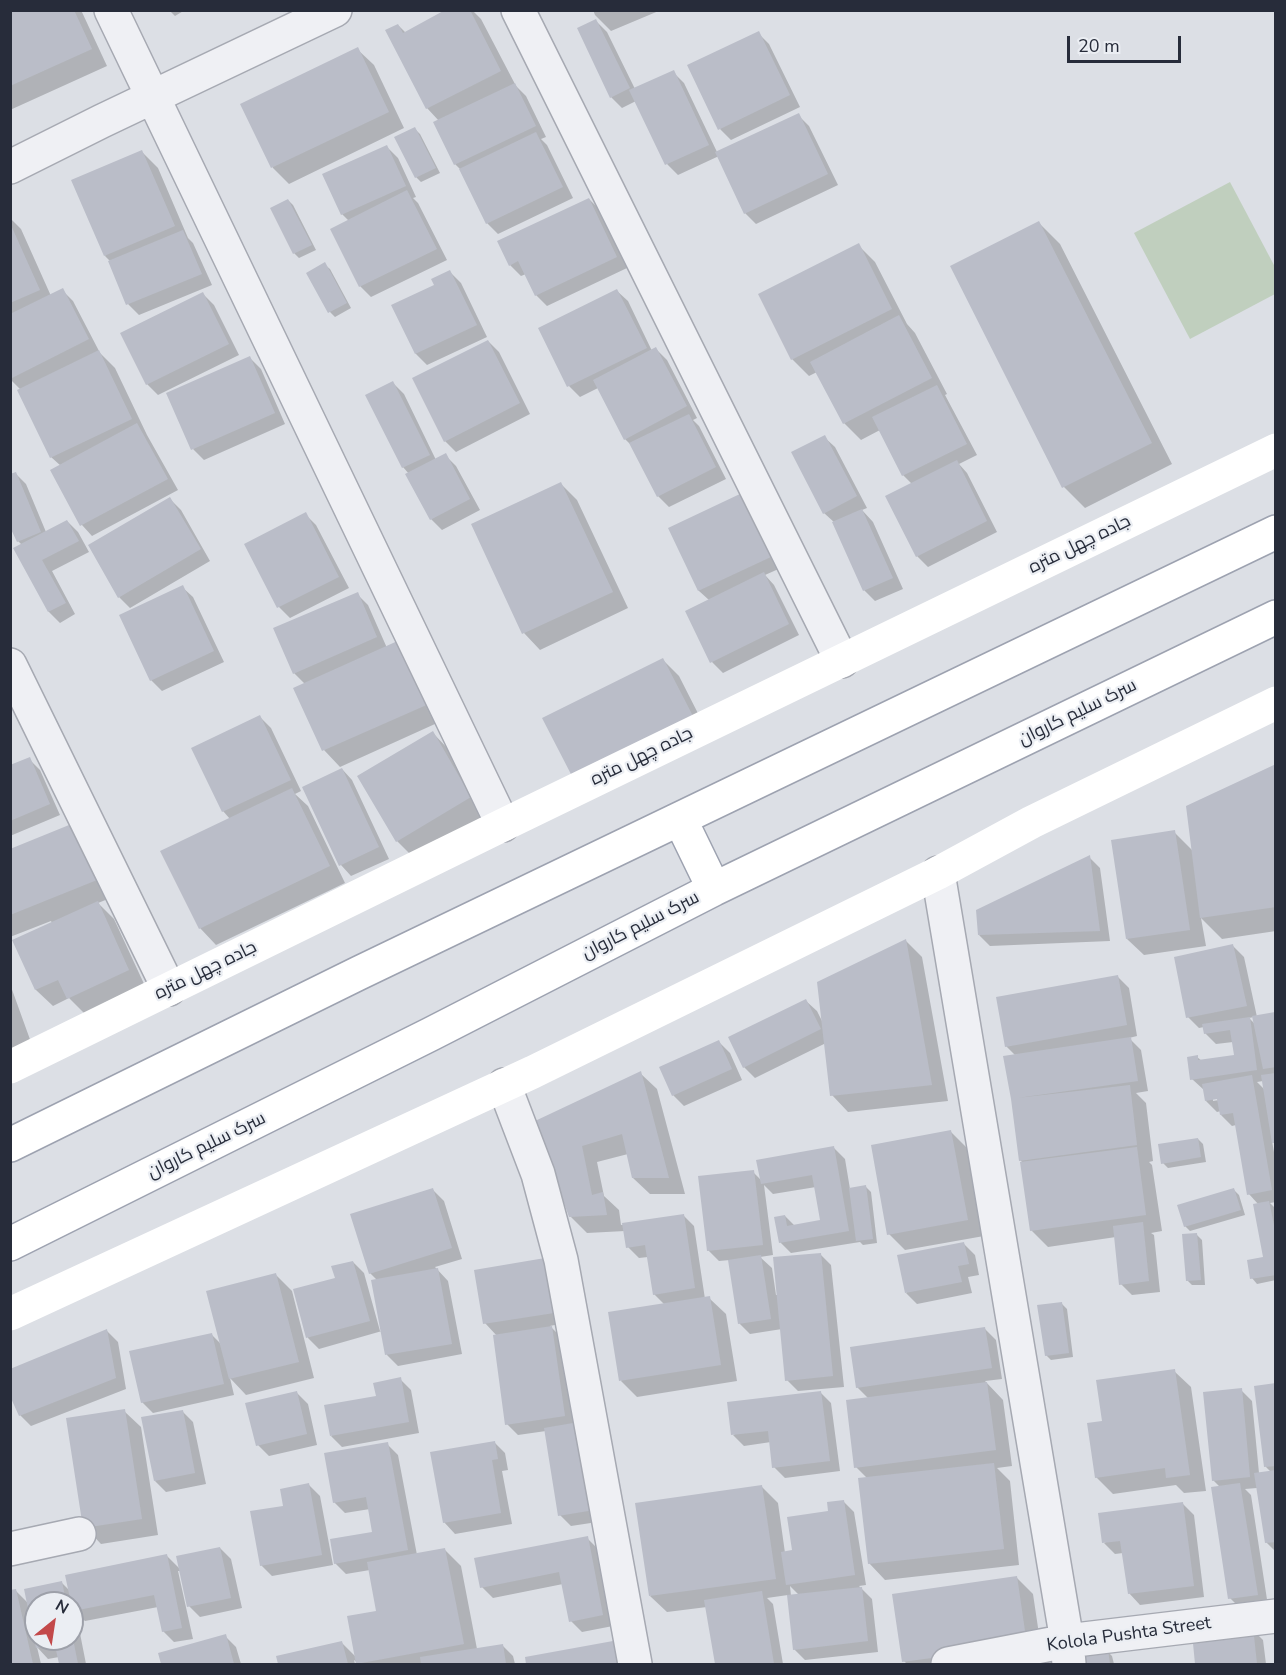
<!DOCTYPE html>
<meta charset="utf-8">
<style>
body{margin:0}
#map{position:relative;width:1286px;height:1675px;overflow:hidden;background:#dcdfe5;font-family:"Nunito Sans",sans-serif}
canvas{display:block}
.frame{position:absolute;inset:0;border:12px solid #272c3a;pointer-events:none}
.north{position:absolute;left:24px;top:1591px;width:60px;height:60px;box-sizing:border-box;background:#ebeef3;border:2px solid #9da0a9;border-radius:50%;rotate:30deg;font-size:16px;font-weight:700;line-height:24px;text-align:center;color:#272c3a}
.north::after{content:'';display:block;margin:auto;width:21px;height:27px;background:#c3494a;clip-path:polygon(50% 0,100% 100%,50% 72%,0 100%)}
.scale{position:absolute;left:1067px;top:36px;width:114px;height:27px;box-sizing:border-box;border:3px solid #272c3a;border-top:0;padding-left:8px;font-size:18px;line-height:21px;white-space:nowrap;color:#272c3a;-webkit-text-stroke:4px #ebeef3;paint-order:stroke}
</style>
<div id="map">
<canvas width="1286" height="1675"></canvas>
<div class="frame"></div>
<div class="north">N</div>
<div class="scale">20 m</div>
</div>
<script>
const ctx = document.querySelector('canvas').getContext('2d');
ctx.lineJoin = 'round';
function fillPath(path, color) {
  ctx.fillStyle = color;
  ctx.fill(path, 'evenodd');
}
function shape(rows) {
  const path = new Path2D();
  for (const r of rows) {
    path.moveTo(r[0], r[1]);
    for (let i = 2; i < r.length; i += 2) path.lineTo(r[i], r[i + 1]);
  }
  return path;
}
function trace(path, color, width, dash) {
  ctx.strokeStyle = color;
  ctx.lineWidth = width;
  ctx.lineCap = dash ? 'butt' : 'round';
  ctx.setLineDash(dash || []);
  ctx.stroke(path);
}
function label(font, color, halo, rows, align = 'center') {
  ctx.font = font + ' "Nunito Sans",Cairo,sans-serif';
  ctx.lineWidth = 4.5;
  ctx.setLineDash([]);
  ctx.textBaseline = 'middle';
  ctx.strokeStyle = halo;
  ctx.fillStyle = color;
  for (const [text, x, y, turn = 0] of rows) {
    ctx.save();
    ctx.translate(x, y);
    ctx.rotate((+turn || 0) * Math.PI / 180);
    ctx.textAlign = isNaN(turn) ? turn : align;
    if (halo) ctx.strokeText(text, 0, 0);
    ctx.fillText(text, 0, 0);
    ctx.restore();
  }
}
fillPath(shape([
 [1230,182,1275,267,1275,294,1190,339,1134,233]
]), '#c0cfbe');
fillPath(shape([
 [17,10,81,10,107,66,10,110,10,13],
 [169,10,185,10,175,16],
 [449,10,472,10,481,19,516,86,526,96,546,137,541,139,547,145,573,198,498,234,487,223,462,171,455,164,439,121,427,108,398,25,406,33],
 [593,10,661,10,611,31,595,15],
 [596,21,607,32,635,89,673,72,684,83,717,152,798,115,809,126,838,185,756,224,745,213,719,156,678,175,667,164,636,101,622,108,611,97],
 [758,33,769,44,800,107,731,140,720,129],
 [357,49,374,65,404,128,289,184,273,168,242,105],
 [415,129,420,134,440,173,421,182,416,177],
 [387,147,398,158,416,197,413,198,418,203,447,260,371,297,360,286,332,230,349,221,342,214],
 [142,152,158,168,188,238,193,243,212,285,139,315,128,304,111,262,105,256],
 [589,199,600,210,627,268,547,306,536,295,526,274,521,276,510,265],
 [288,200,293,205,316,250,299,258,294,253],
 [10,218,21,229,51,296,62,290,73,301,99,351,98,351,115,368,147,435,178,490,92,536,82,525,52,471,61,466,51,457,21,390,10,379],
 [1039,223,1060,244,1172,464,1085,508,1064,487],
 [858,245,875,262,907,324,915,333,947,394,945,395,977,455,959,464,967,473,997,532,928,567,917,556,912,484,903,475,880,430,861,440,844,423,817,372,809,376,792,359,760,294],
 [324,264,330,269,351,308,335,317,330,312],
 [450,272,461,283,487,337,427,365,416,354,393,306,436,285],
 [617,291,628,301,652,351,656,349,667,360,697,418,693,420,699,426,726,479,669,507,658,496,632,446,625,439,598,388,580,397,569,386,540,329],
 [203,294,214,305,239,355,158,395,147,384],
 [488,341,499,352,530,414,456,452,445,441],
 [250,358,261,369,285,424,204,460,193,449],
 [393,383,404,394,436,460,445,455,456,466,480,510,442,530,431,519,409,474,403,467],
 [824,437,835,447,867,508,862,510,873,522,903,589,875,601,864,590,835,523,824,513],
 [15,473,26,484,46,532,67,521,78,532,89,552,52,571,75,614,60,623,49,612,15,549,22,545,18,541],
 [561,484,577,500,628,608,540,650,524,633],
 [742,494,783,567,765,575,774,585,799,635,723,673,712,662,709,600,699,591,670,528],
 [170,499,181,510,210,561,130,608,119,597],
 [305,514,316,525,349,588,290,618,279,607,246,545],
 [182,587,193,597,224,662,162,691,151,680],
 [357,594,368,605,387,648,446,719,340,767,324,750,295,689,305,684,294,673],
 [663,660,679,676,710,737,575,779],
 [260,717,271,728,301,791,295,794,308,806,345,883,216,945,200,928,230,819,223,811],
 [433,733,449,750,487,814,413,857,397,841],
 [29,759,40,770,60,815,10,836,10,767],
 [1276,766,1276,931,1222,939,1201,918,1206,946,1144,955,1127,939,1174,832,1193,851],
 [342,769,352,780,389,859,351,876,341,865],
 [74,825,113,897,98,903,114,919,145,986,85,1014,69,998,53,1006,36,990,14,941,52,923,51,921,10,937,10,850],
 [1089,857,1100,868,1110,941,990,946,979,935],
 [906,941,922,957,948,1101,848,1112,832,1095,826,1043,755,1078,744,1067,806,1001,817,1011,823,1023],
 [1233,946,1244,957,1257,1017,1274,1013,1276,1014,1276,1145,1272,1141,1276,1163,1276,1202,1270,1203,1274,1207,1276,1215,1276,1280,1257,1284,1252,1278,1264,1258,1258,1204,1249,1194,1236,1125,1232,1126,1221,1115,1221,1111,1217,1112,1206,1101,1204,1090,1192,1079,1197,1057,1202,1061,1235,1056,1233,1042,1216,1044,1205,1033,1204,1027,1199,1028,1188,1017],
 [1254,1017,1255,1024,1249,1018],
 [1263,1081,1265,1090,1257,1082],
 [1213,1098,1225,1099,1213,1101],
 [1118,977,1129,988,1137,1036,1129,1038,1141,1050,1148,1091,1136,1093,1146,1103,1153,1161,1149,1162,1152,1165,1162,1231,1151,1233,1154,1235,1160,1292,1132,1295,1121,1284,1116,1237,1048,1247,1031,1230,1023,1163,1020,1160,1012,1100,1016,1056,1006,1046],
 [10,984,32,1045,10,1052],
 [719,1042,730,1053,742,1080,684,1106,673,1095],
 [640,1073,657,1089,685,1194,650,1194,633,1178,628,1154,597,1162,604,1196,619,1210,621,1225,683,1215,694,1226,705,1299,709,1298,726,1314,737,1381,637,1397,621,1381,665,1305,654,1294,648,1257,639,1258,628,1247,625,1231,587,1233,570,1216,537,1122],
 [951,1132,967,1148,984,1236,905,1250,889,1234],
 [1198,1139,1203,1144,1206,1162,1168,1168,1163,1163],
 [834,1148,845,1159,850,1189,866,1187,871,1192,877,1243,863,1245,860,1242,791,1253,780,1242,785,1216,795,1226,822,1221,816,1187,773,1194,764,1185,773,1255,760,1257,772,1268,776,1295,778,1295,820,1254,831,1265,844,1387,798,1391,787,1380,782,1329,750,1334,739,1323,730,1260,719,1261,708,1250,753,1172,762,1181],
 [433,1190,444,1201,462,1259,435,1267,448,1281,462,1354,398,1366,387,1355,382,1331,319,1349,308,1338,295,1290,337,1279,353,1262,364,1273,380,1331,382,1331,377,1280,370,1273],
 [1234,1190,1239,1195,1245,1215,1190,1231,1185,1226],
 [1196,1234,1202,1240,1205,1285,1192,1285,1187,1280],
 [964,1244,975,1255,979,1275,968,1277,972,1293,917,1304,906,1293],
 [544,1259,564,1323,550,1326,563,1339,604,1521,571,1526,560,1515,546,1431,518,1435,507,1424,497,1336,485,1323],
 [276,1275,292,1291,314,1378,246,1395,230,1378,234,1395,153,1413,142,1402,212,1335,222,1345],
 [1062,1304,1067,1309,1073,1357,1051,1360,1046,1355],
 [985,1329,996,1340,1002,1379,985,1381,1003,1400,1012,1466,997,1468,1010,1481,1019,1565,885,1580,869,1563,867,1478,856,1467,868,1398,857,1387],
 [107,1331,118,1342,126,1389,31,1426,20,1415],
 [1174,1371,1191,1387,1206,1491,1184,1493,1176,1485,1113,1494,1096,1477,1103,1423],
 [400,1379,411,1390,419,1433,342,1447,331,1436],
 [1276,1384,1276,1552,1266,1542,1257,1488,1245,1489,1251,1495,1268,1606,1241,1609,1230,1598,1220,1487,1213,1480,1241,1390,1252,1401,1259,1473,1271,1472,1266,1467],
 [820,1392,831,1403,840,1471,785,1478,774,1467,771,1442,744,1446,733,1435],
 [297,1393,308,1404,317,1445,269,1456,258,1445],
 [124,1411,141,1427,158,1535,101,1544,85,1527],
 [182,1411,193,1422,206,1484,166,1492,155,1481],
 [494,1442,505,1453,508,1470,502,1471,512,1524,455,1534,444,1522],
 [387,1444,398,1455,417,1555,445,1550,461,1566,477,1649,502,1645,513,1656,515,1664,359,1664,354,1660,355,1664,280,1664,278,1657,342,1643,356,1657,378,1612,370,1570,346,1574,335,1563,374,1533,370,1509,345,1513,334,1502],
 [309,1485,320,1496,333,1565,272,1576,261,1565,284,1507],
 [762,1487,778,1503,785,1553,794,1552,843,1501,854,1512,866,1585,859,1586,872,1599,878,1652,805,1660,794,1649,788,1595,767,1598,773,1604,783,1664,716,1664,707,1607,667,1612,650,1596],
 [790,1586,799,1595,791,1596],
 [1183,1504,1194,1515,1204,1597,1140,1605,1129,1593,1123,1553,1115,1554,1104,1543],
 [587,1538,598,1549,613,1626,582,1632,571,1621,563,1584,493,1598,482,1587],
 [220,1548,231,1559,242,1608,200,1617,189,1606,181,1571,178,1571,193,1639,174,1642,163,1631,158,1607,85,1621,76,1613,86,1664,60,1664,59,1657,48,1659,37,1647,41,1664,10,1664,10,1592,16,1591,28,1603,62,1583,70,1591,166,1555,181,1570],
 [36,1603,72,1603,72,1639,36,1639],
 [1017,1578,1033,1594,1043,1661,1016,1664,907,1664,904,1661],
 [1252,1629,1263,1640,1266,1664,1196,1664,1193,1635],
 [225,1636,236,1647,241,1664,163,1664,160,1654],
 [613,1642,624,1653,626,1664,528,1664,527,1658],
 [1107,1651,1112,1656,1114,1664,1087,1664,1085,1655]
]), '#0003');
fillPath(shape([
 [13,10,74,10,92,49,10,86,10,12],
 [445,10,470,10,501,71,426,109,385,30,398,24,403,33],
 [596,19,630,88,610,98,577,28],
 [759,31,790,95,718,130,687,65],
 [358,47,389,112,271,168,240,104],
 [674,70,709,145,665,165,629,90],
 [515,83,536,126,454,165,433,122],
 [799,113,828,174,744,214,715,152],
 [415,127,436,168,415,178,394,137],
 [536,132,563,187,486,224,459,169],
 [387,145,406,186,341,215,322,174],
 [142,150,175,226,104,256,71,180],
 [407,190,437,249,359,287,330,229],
 [589,198,617,257,535,296,518,261,509,266,497,241],
 [288,199,312,245,293,254,270,208],
 [1039,221,1152,443,1062,488,950,266],
 [10,223,40,290,10,303],
 [183,230,202,274,126,305,108,261],
 [859,243,892,309,791,360,758,294],
 [325,262,347,303,328,313,306,273],
 [450,270,477,325,415,354,391,305,434,285,431,279],
 [63,288,89,339,10,379,10,314],
 [617,289,647,348,567,387,538,328],
 [203,292,229,344,146,385,120,333],
 [899,315,932,378,843,424,810,362],
 [488,340,520,403,444,442,412,378],
 [656,347,687,406,624,440,593,380],
 [99,350,132,419,50,458,17,390],
 [250,356,275,413,191,450,166,393],
 [393,381,430,455,402,468,365,395],
 [937,385,967,444,902,476,872,417],
 [689,414,716,467,657,497,629,443],
 [137,423,168,479,80,526,50,470],
 [825,435,857,496,823,514,791,452],
 [446,453,470,499,430,520,405,474],
 [957,460,987,521,916,557,885,496],
 [16,472,41,532,17,542,10,527,10,474],
 [561,482,613,592,522,634,471,524],
 [742,493,773,556,698,591,668,528],
 [170,497,201,549,118,598,88,545],
 [862,509,893,578,863,591,832,522],
 [306,512,339,577,277,608,244,544],
 [67,520,79,541,42,560,66,603,48,612,13,548],
 [764,572,789,624,710,663,685,611],
 [183,585,214,651,150,681,119,615],
 [358,592,377,637,293,674,273,628],
 [402,639,431,703,322,751,293,688],
 [663,658,695,720,574,780,542,718],
 [260,715,291,780,222,812,191,748],
 [433,731,471,797,396,842,357,776],
 [30,757,50,804,10,821,10,765],
 [1276,764,1276,907,1200,918,1186,806],
 [342,768,379,847,339,866,302,787],
 [292,788,330,866,199,929,160,851],
 [74,823,97,880,10,915,10,849],
 [1175,830,1190,930,1126,939,1111,840],
 [1090,855,1100,931,978,935,976,910],
 [98,901,129,970,67,999,58,980,35,990,12,940],
 [906,939,932,1085,830,1096,817,982],
 [1233,944,1247,1006,1186,1018,1174,957],
 [1118,975,1127,1025,1005,1047,996,997],
 [806,999,821,1029,743,1068,728,1037],
 [1275,1012,1276,1067,1263,1069,1252,1016],
 [1250,1017,1257,1070,1190,1080,1187,1057,1198,1055,1198,1060,1234,1055,1230,1030,1204,1034,1202,1024],
 [1131,1037,1138,1081,1017,1098,1130,1085,1137,1145,1019,1161,1011,1099,1003,1056],
 [719,1040,732,1069,672,1096,659,1067],
 [641,1071,669,1178,632,1178,622,1134,582,1146,592,1195,603,1192,607,1215,569,1217,535,1121],
 [1276,1073,1276,1143,1272,1143,1261,1075],
 [1252,1075,1272,1190,1247,1195,1233,1113,1220,1115,1217,1099,1205,1101,1202,1084],
 [951,1130,968,1220,887,1235,871,1145],
 [1198,1138,1201,1157,1161,1164,1158,1144],
 [834,1146,849,1231,779,1243,774,1217,785,1215,787,1226,820,1220,812,1175,761,1184,756,1160],
 [1137,1147,1146,1215,1030,1231,1020,1162],
 [754,1170,763,1245,707,1251,698,1176],
 [866,1185,873,1239,856,1241,849,1188],
 [433,1188,452,1248,369,1274,350,1214],
 [1234,1188,1241,1210,1184,1227,1177,1205],
 [1269,1201,1276,1235,1276,1275,1250,1279,1247,1260,1263,1257,1253,1204],
 [684,1214,695,1288,653,1295,645,1245,626,1248,622,1223],
 [1143,1222,1149,1281,1119,1285,1113,1226],
 [1197,1233,1201,1280,1186,1281,1182,1234],
 [964,1242,969,1264,958,1266,962,1282,905,1293,897,1255],
 [821,1253,833,1376,785,1381,773,1257],
 [761,1255,771,1319,738,1324,728,1260],
 [545,1258,554,1313,483,1324,474,1270],
 [353,1261,370,1321,306,1338,293,1289,335,1278,331,1266],
 [438,1268,452,1344,385,1355,371,1280],
 [276,1273,299,1362,229,1379,206,1291],
 [710,1296,721,1365,619,1381,608,1312],
 [1062,1302,1069,1353,1045,1356,1037,1305],
 [552,1326,565,1416,505,1425,493,1335],
 [985,1327,992,1368,856,1388,850,1347],
 [107,1329,116,1378,19,1416,10,1396,10,1369],
 [212,1333,224,1384,141,1403,129,1351],
 [1175,1369,1190,1475,1166,1478,1165,1468,1095,1478,1087,1423,1102,1421,1096,1380],
 [401,1377,409,1422,330,1436,324,1405,376,1396,373,1383],
 [987,1382,996,1450,854,1468,846,1400],
 [1276,1383,1276,1466,1264,1467,1254,1386],
 [1242,1388,1250,1477,1212,1481,1203,1392],
 [297,1391,307,1434,256,1446,245,1403],
 [821,1391,830,1461,772,1468,768,1431,731,1435,727,1402],
 [125,1409,142,1519,83,1528,66,1418],
 [183,1410,195,1473,154,1481,141,1417],
 [579,1422,594,1510,558,1516,544,1428],
 [495,1441,498,1459,492,1460,501,1513,443,1523,430,1452],
 [388,1442,408,1550,334,1564,330,1539,372,1532,366,1497,333,1503,324,1453],
 [994,1463,1004,1549,868,1564,858,1478],
 [1276,1470,1276,1542,1265,1543,1254,1473],
 [309,1483,322,1555,260,1566,250,1511,283,1506,280,1489],
 [1240,1483,1258,1595,1228,1599,1211,1487],
 [762,1485,776,1579,649,1596,635,1503],
 [844,1500,855,1575,786,1585,781,1552,792,1550,787,1517,828,1511,827,1502],
 [1183,1502,1194,1586,1128,1594,1120,1541,1102,1543,1098,1513],
 [588,1536,603,1615,569,1622,559,1572,480,1588,474,1558],
 [220,1547,231,1598,187,1607,176,1556],
 [445,1548,464,1644,356,1664,347,1616,376,1611,367,1562],
 [167,1554,182,1628,162,1632,154,1595,73,1611,72,1603,71,1603,65,1575],
 [1017,1576,1027,1645,902,1662,892,1594],
 [62,1581,66,1603,36,1603,36,1639,73,1639,78,1664,59,1664,55,1645,36,1648,24,1589],
 [862,1587,868,1641,793,1650,787,1595],
 [16,1589,33,1664,10,1664,10,1590],
 [762,1591,774,1664,715,1664,704,1600],
 [1253,1627,1257,1664,1195,1664,1192,1633],
 [226,1634,234,1664,161,1664,158,1653],
 [342,1641,348,1664,278,1664,276,1656],
 [613,1641,618,1664,526,1664,525,1657],
 [503,1644,506,1664,421,1664,420,1657],
 [1108,1650,1110,1664,1086,1664,1084,1653]
]), '#babdc8');
const street = shape([
 [111,10,503,825],
 [518,10,842,661],
 [10,167,102,121,335,10],
 [10,665,169,989],
 [938,873,1067,1641,1069,1664],
 [504,1085,538,1174,561,1260,635,1664],
 [10,1549,79,1534],
 [948,1664,1067,1641,1276,1616]
]);
const primary = shape([
 [680,819,714,889],
 [10,1145,359,973,1276,532],
 [10,1244,431,1034,714,889,1276,617]
]);
trace(street, '#a6a9b2', 36);
trace(primary, '#9da2b0', 36);
trace(street, '#eff0f4', 33);
trace(shape([
 [10,1067,503,825,1276,450],
 [10,1314,533,1072,938,873,1032,822,1276,703]
]), '#fff', 33);
trace(primary, '#fff', 33);
label('18px', '#272c3a', '#ebeef3', [
 ["جاده چهل متره",1080,545,-26],
 ["سرک سلیم کاروان",1078,713,-26],
 ["جاده چهل متره",642,757,-26],
 ["سرک سلیم کاروان",641,926,-27],
 ["جاده چهل متره",206,971,-26],
 ["سرک سلیم کاروان",207,1146,-26],
 ["Kolola Pushta Street",1129,1635,-8]
]);
</script>
